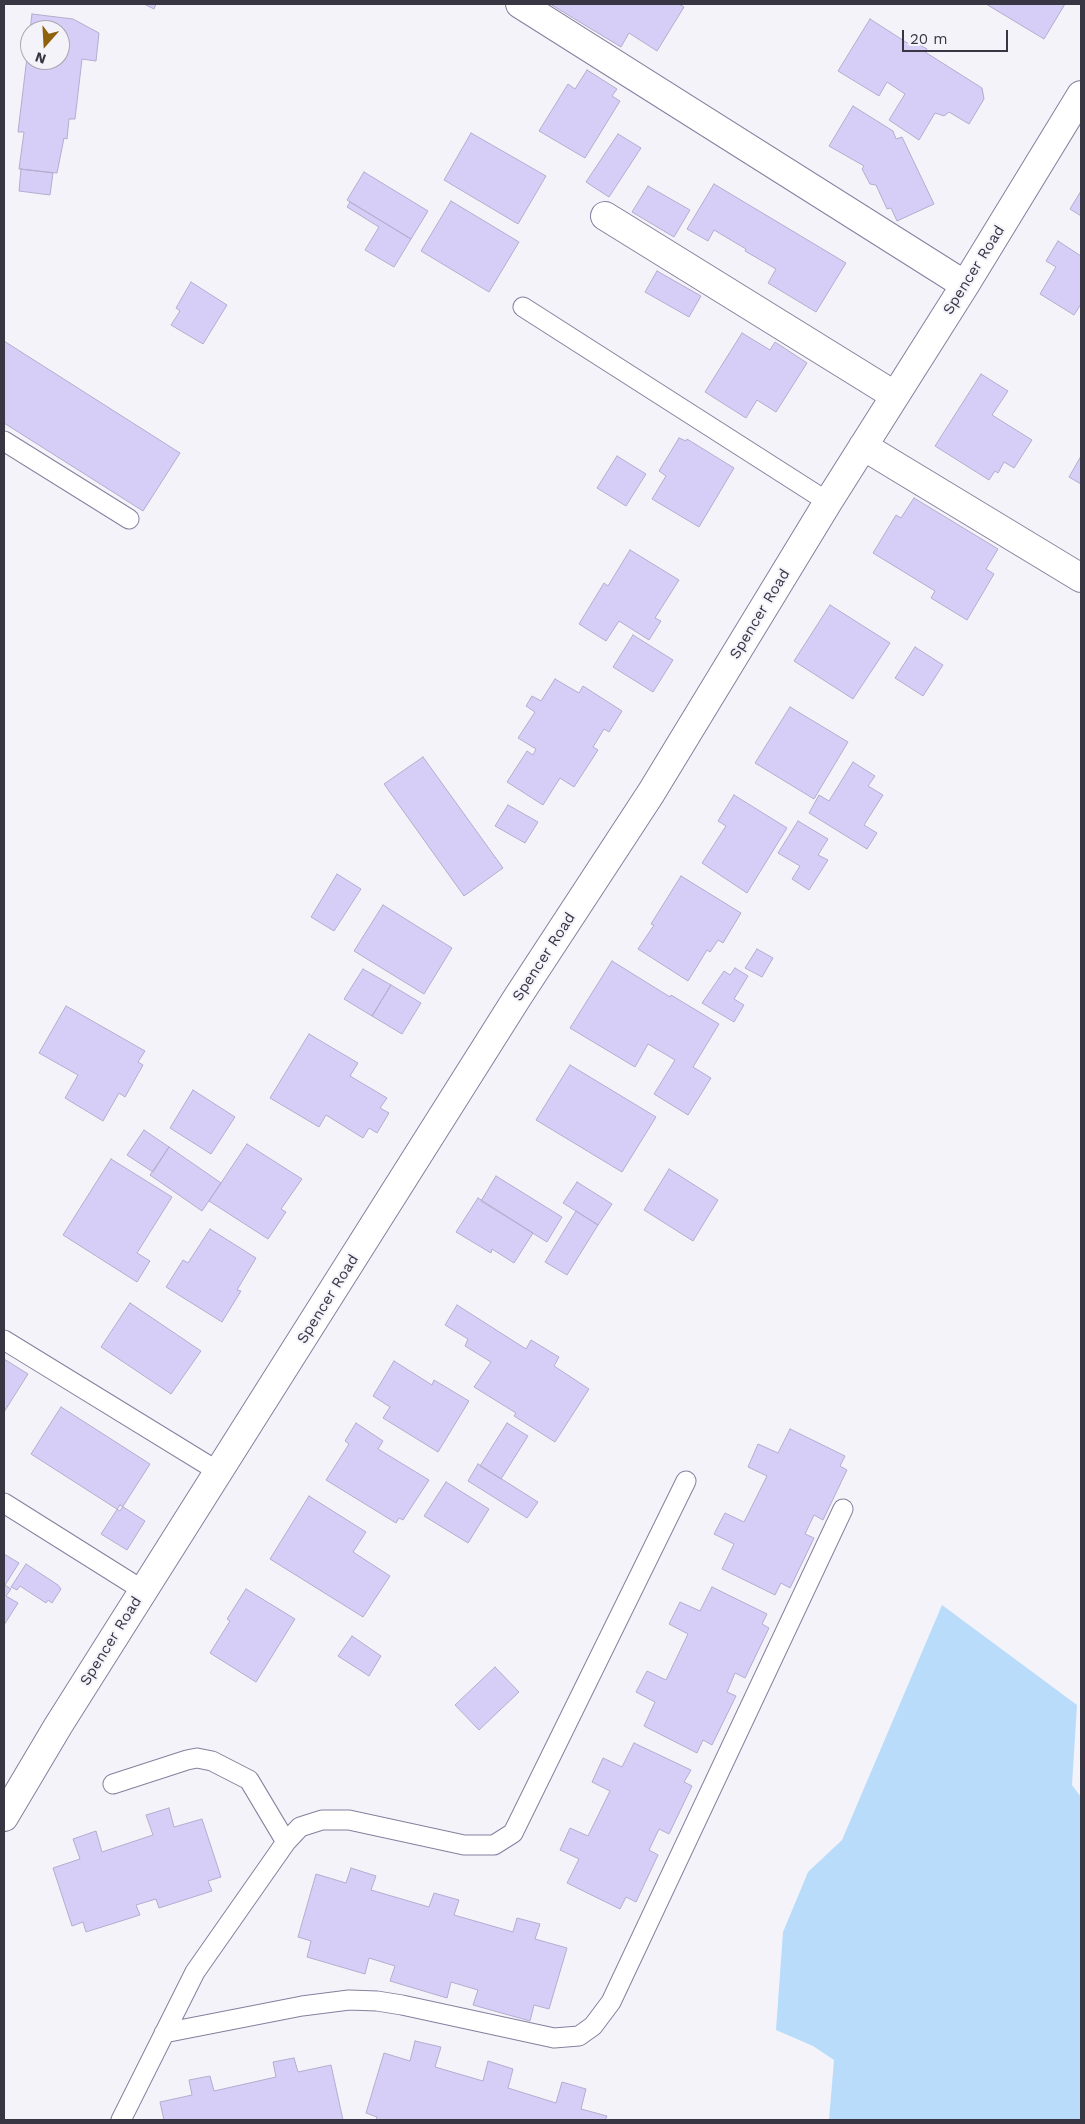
<!DOCTYPE html>
<style>
body{margin:0}
#map{position:relative;width:1085px;height:2124px;overflow:hidden;background:#f4f3fa;font-family:"Work Sans",sans-serif}
canvas{display:block}
.frame{position:absolute;inset:0;border:5px solid #383643;pointer-events:none}
.north{position:absolute;left:20px;top:20px;width:50px;height:50px;box-sizing:border-box;background:#f4f3fa;border:1px solid #a9a7b1;border-radius:50%;rotate:199deg;font-size:14px;font-weight:700;line-height:20px;text-align:center;color:#383643}
.north::after{content:'';display:block;margin:auto;width:18px;height:22px;background:#90610d;clip-path:polygon(50% 0,100% 100%,50% 72%,0 100%)}
.scale{position:absolute;left:902px;top:30px;width:106px;height:22px;box-sizing:border-box;border:2px solid #383643;border-top:0;padding-left:6px;font-size:15px;line-height:18px;white-space:nowrap;color:#383643;-webkit-text-stroke:4px #f4f3fa;paint-order:stroke}
</style>
<div id="map">
<canvas width="1085" height="2124"></canvas>
<div class="frame"></div>
<div class="north">N</div>
<div class="scale">20 m</div>
</div>
<script>
const ctx = document.querySelector('canvas').getContext('2d');
ctx.lineJoin = 'round';
function fillPath(path, color) {
  ctx.fillStyle = color;
  ctx.fill(path, 'evenodd');
}
function shape(rows) {
  const path = new Path2D();
  for (const r of rows) {
    path.moveTo(r[0], r[1]);
    for (let i = 2; i < r.length; i += 2) path.lineTo(r[i], r[i + 1]);
  }
  return path;
}
function trace(path, color, width, dash) {
  ctx.strokeStyle = color;
  ctx.lineWidth = width;
  ctx.lineCap = dash ? 'butt' : 'round';
  ctx.setLineDash(dash || []);
  ctx.stroke(path);
}
function label(font, color, halo, rows, align = 'center') {
  ctx.font = font + ' "Work Sans",sans-serif';
  ctx.lineWidth = 4;
  ctx.setLineDash([]);
  ctx.textBaseline = 'middle';
  ctx.strokeStyle = halo;
  ctx.fillStyle = color;
  for (const [text, x, y, turn = 0] of rows) {
    ctx.save();
    ctx.translate(x, y);
    ctx.rotate((+turn || 0) * Math.PI / 180);
    ctx.textAlign = isNaN(turn) ? turn : align;
    if (halo) ctx.strokeText(text, 0, 0);
    ctx.fillText(text, 0, 0);
    ctx.restore();
  }
}
fillPath(shape([
 [942,1605,1077,1705,1072,1785,1081,1797,1081,2120,829,2120,834,2060,813,2046,776,2030,783,1932,808,1872,842,1840]
]), '#b9dcfb');
const building = shape([
 [144,4,156,4,154,9,144,4],
 [550,4,679,4,684,7,657,51,629,33,621,47,550,4],
 [986,4,1065,4,1044,39,986,4],
 [32,14,73,19,99,33,96,61,82,59,75,119,69,119,67,139,64,138,57,173,19,169,24,132,18,132,30,32,30,60,60,60,60,30,30,30,32,14],
 [870,19,912,46,915,42,927,49,925,52,982,88,984,99,969,124,949,112,944,116,935,113,919,140,889,120,905,94,887,82,879,96,838,71,870,19],
 [587,70,617,89,612,96,620,101,585,158,539,131,568,84,575,89,587,70],
 [853,106,893,131,896,139,902,137,934,204,897,221,891,208,887,209,876,185,870,184,862,169,864,166,829,146,853,106],
 [471,133,546,176,518,224,444,180,471,133],
 [618,134,641,148,609,197,586,182,618,134],
 [21,169,53,173,50,195,19,191,21,169],
 [364,172,428,211,411,239,347,200,364,172],
 [714,184,846,263,816,312,768,283,776,269,745,251,746,249,714,230,708,241,687,229,714,184],
 [648,186,690,210,674,237,632,212,648,186],
 [1081,191,1081,216,1070,209,1081,191],
 [451,201,519,242,489,292,421,251,451,201],
 [350,202,411,239,394,267,365,250,379,227,347,207,350,202],
 [1058,241,1081,256,1081,304,1074,315,1040,294,1056,267,1046,261,1058,241],
 [657,271,701,296,689,317,645,292,657,271],
 [191,282,227,305,203,344,171,325,180,311,176,308,191,282],
 [742,333,770,350,775,342,807,363,776,412,757,400,746,418,705,392,742,333],
 [4,341,180,453,143,511,4,423,4,341],
 [981,374,1008,391,992,415,1032,440,1014,468,1004,462,998,473,995,471,989,480,935,446,981,374],
 [679,438,686,441,687,439,734,468,699,527,652,499,666,476,659,471,679,438],
 [617,456,646,474,626,506,597,488,617,456],
 [1081,456,1081,484,1069,477,1081,456],
 [914,498,998,549,986,569,994,574,967,620,931,598,935,591,873,553,896,515,901,518,914,498],
 [630,550,679,580,655,618,661,621,649,640,619,621,606,641,579,624,604,583,608,586,630,550],
 [830,605,890,643,853,699,794,661,830,605],
 [633,635,673,660,653,692,613,667,633,635],
 [915,647,943,665,923,696,895,678,915,647],
 [555,679,579,693,583,686,622,711,609,732,604,729,593,747,598,750,574,787,560,778,543,805,507,782,527,751,533,755,536,749,518,738,535,712,526,706,532,696,541,701,555,679],
 [790,707,848,742,814,799,755,763,790,707],
 [423,757,503,868,464,896,384,784,423,757],
 [853,762,875,776,868,786,883,795,864,825,877,833,867,849,809,813,819,795,829,801,853,762],
 [734,795,787,828,747,893,702,863,726,826,718,821,734,795],
 [508,805,538,822,525,843,495,826,508,805],
 [798,821,828,839,818,855,828,860,809,890,792,879,800,866,778,853,798,821],
 [337,874,361,889,334,931,311,917,337,874],
 [681,876,741,913,723,943,718,940,710,952,707,950,688,981,638,949,654,925,651,924,681,876],
 [383,905,452,948,424,994,354,951,383,905],
 [757,949,773,958,762,977,745,968,757,949],
 [612,961,670,997,671,995,719,1024,693,1067,711,1078,688,1115,654,1094,675,1060,648,1044,635,1067,570,1028,612,961],
 [735,968,748,976,734,999,744,1005,734,1022,702,1003,724,971,730,975,735,968],
 [363,969,391,985,372,1016,344,999,363,969],
 [391,985,421,1003,402,1034,372,1016,391,985],
 [66,1006,145,1051,138,1062,143,1065,125,1097,119,1093,103,1121,65,1098,78,1075,39,1053,66,1006],
 [309,1034,358,1063,350,1076,387,1098,380,1108,389,1113,377,1133,369,1128,363,1138,326,1115,319,1127,270,1098,309,1034],
 [570,1065,656,1117,622,1172,536,1120,570,1065],
 [193,1090,235,1117,211,1154,170,1128,193,1090],
 [144,1130,169,1147,153,1172,127,1155,144,1130],
 [247,1144,302,1179,281,1209,286,1212,268,1239,209,1201,247,1144],
 [169,1147,221,1183,202,1211,150,1175,169,1147],
 [111,1159,172,1197,137,1253,150,1261,137,1282,63,1235,111,1159],
 [669,1169,718,1200,693,1241,644,1210,669,1169],
 [496,1176,562,1217,547,1242,481,1201,496,1176],
 [577,1182,612,1204,598,1225,563,1203,577,1182],
 [478,1198,533,1233,514,1263,492,1249,491,1253,456,1232,478,1198],
 [576,1211,598,1225,567,1275,545,1262,576,1211],
 [210,1229,256,1258,237,1290,241,1291,222,1322,166,1287,183,1260,188,1263,210,1229],
 [130,1303,201,1351,171,1394,101,1347,130,1303],
 [457,1305,526,1349,531,1340,559,1357,554,1366,589,1389,555,1442,514,1416,516,1413,474,1387,491,1362,465,1346,468,1339,445,1325,457,1305],
 [4,1359,28,1374,4,1412,4,1359],
 [394,1361,432,1385,434,1380,469,1401,438,1452,383,1418,390,1407,373,1396,394,1361],
 [61,1407,150,1464,120,1511,31,1454,61,1407],
 [356,1423,383,1441,378,1449,429,1480,403,1520,399,1518,396,1523,326,1480,349,1444,345,1441,356,1423],
 [507,1423,528,1436,501,1479,480,1466,507,1423],
 [790,1429,845,1456,840,1466,847,1470,823,1520,814,1515,805,1534,814,1538,790,1588,781,1583,775,1595,722,1569,734,1544,714,1534,725,1513,744,1522,767,1476,748,1467,758,1444,778,1453,790,1429],
 [478,1464,538,1502,527,1518,468,1481,478,1464],
 [446,1482,489,1509,468,1543,424,1516,446,1482],
 [309,1496,366,1532,353,1552,390,1576,363,1617,270,1559,309,1496],
 [120,1505,145,1521,127,1550,101,1534,120,1505],
 [4,1554,19,1563,5,1585,11,1589,6,1596,18,1603,4,1625,4,1554],
 [26,1564,58,1585,61,1589,52,1603,48,1600,46,1603,20,1586,17,1590,11,1587,26,1564],
 [712,1587,767,1614,762,1624,769,1628,745,1678,735,1673,727,1692,736,1696,712,1745,703,1740,697,1753,644,1726,655,1702,636,1692,647,1671,666,1680,688,1634,669,1624,680,1602,700,1611,712,1587],
 [246,1589,295,1619,256,1682,210,1653,230,1621,227,1619,246,1589],
 [352,1636,381,1656,369,1676,338,1656,352,1636],
 [495,1667,519,1692,479,1730,455,1705,495,1667],
 [634,1743,691,1770,684,1782,692,1786,669,1834,659,1829,649,1850,658,1855,636,1902,626,1897,620,1909,567,1883,579,1859,560,1850,570,1828,588,1836,610,1791,592,1782,603,1758,622,1767,634,1743],
 [169,1808,174,1827,202,1819,221,1877,208,1881,212,1891,159,1908,156,1899,136,1905,140,1915,86,1932,83,1922,72,1926,53,1868,80,1859,73,1839,96,1831,102,1852,153,1835,146,1815,169,1808],
 [351,1868,376,1876,371,1890,429,1907,434,1893,459,1900,454,1915,513,1932,517,1918,540,1924,535,1939,567,1948,549,2009,534,2005,530,2021,473,2005,478,1990,451,1982,447,1998,390,1981,395,1966,369,1958,365,1974,307,1957,311,1941,298,1937,316,1874,346,1883,351,1868],
 [415,2041,441,2047,435,2067,483,2081,488,2061,513,2069,508,2088,556,2103,562,2082,586,2089,581,2109,607,2116,605,2120,376,2120,377,2117,366,2113,384,2053,410,2061,415,2041],
 [294,2058,298,2072,331,2065,343,2120,164,2120,160,2102,192,2095,189,2080,210,2076,214,2091,276,2077,273,2062,294,2058]
]);
fillPath(building, '#d6cef7');
trace(building, '#b3adce', 1);
const lane = shape([
 [523,307,828,502],
 [4,441,129,519],
 [4,1340,219,1472],
 [4,1503,144,1591],
 [113,1784,187,1760,197,1758,212,1761,249,1780,286,1842],
 [164,2033,302,2006,349,2000,377,2001,402,2005,554,2038,579,2036,593,2026,611,2002,843,1509],
 [121,2120,195,1972,286,1842,300,1827,322,1820,349,1820,464,1845,494,1845,513,1833,686,1481]
]);
const street = shape([
 [520,4,965,285],
 [605,216,894,395],
 [863,446,1081,578],
 [4,1817,58,1726,517,998,651,793,828,502,965,285,1081,95]
]);
trace(lane, '#867f9e', 21);
trace(street, '#867f9e', 30);
trace(lane, '#fff', 19);
trace(street, '#fff', 28);
label('15px', '#383643', '#f4f3fa', [
 ["Spencer Road",974,270,-58],
 ["Spencer Road",760,614,-59],
 ["Spencer Road",544,957,-57],
 ["Spencer Road",328,1299,-58],
 ["Spencer Road",111,1641,-58]
]);
</script>
